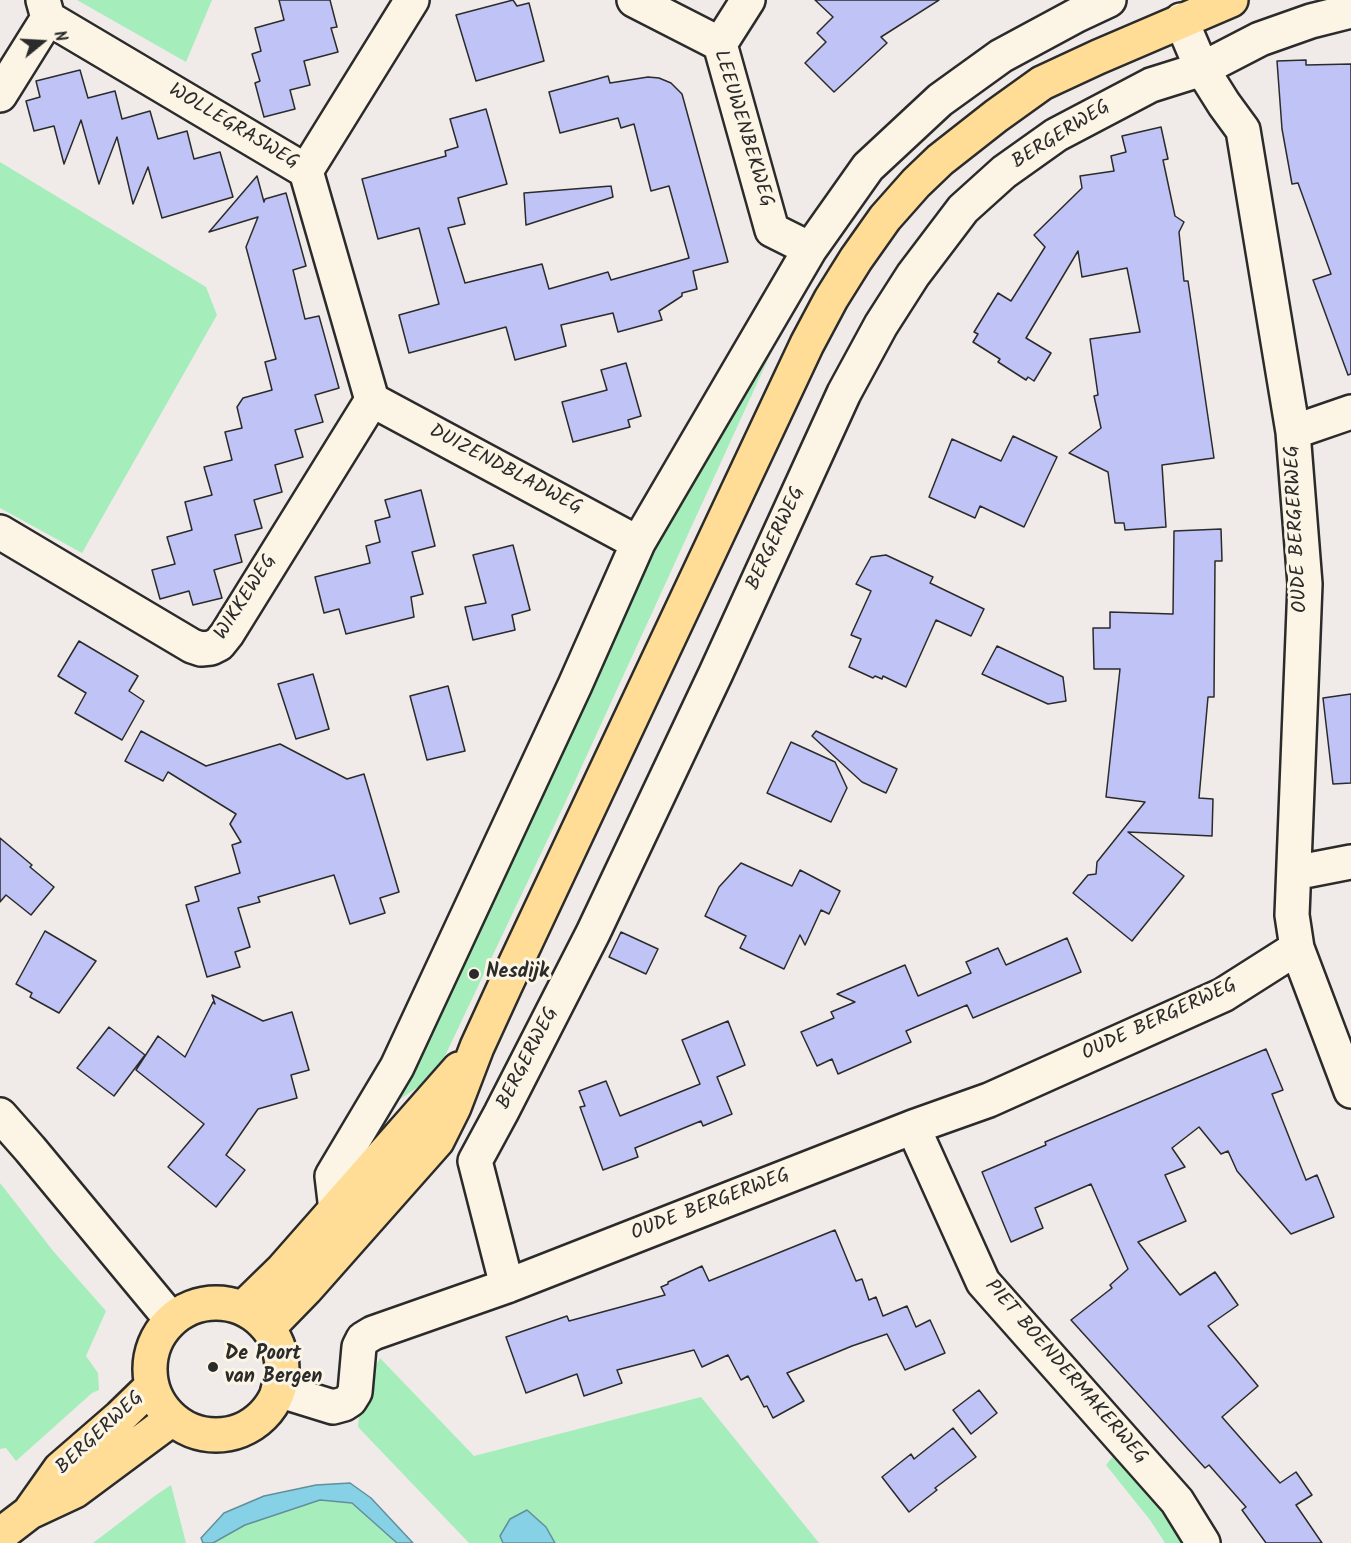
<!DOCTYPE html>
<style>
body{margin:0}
#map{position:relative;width:1351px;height:1543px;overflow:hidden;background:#f0ebe8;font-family:Kalam,sans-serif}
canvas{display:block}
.north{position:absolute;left:12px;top:12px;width:60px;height:60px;-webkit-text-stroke:4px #fcf5e5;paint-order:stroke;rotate:72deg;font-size:16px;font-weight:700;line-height:24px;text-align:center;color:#2b2b2b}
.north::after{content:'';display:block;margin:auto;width:21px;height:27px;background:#2b2b2b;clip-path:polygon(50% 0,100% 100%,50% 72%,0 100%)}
</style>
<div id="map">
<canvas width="1351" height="1543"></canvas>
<div class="north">N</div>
</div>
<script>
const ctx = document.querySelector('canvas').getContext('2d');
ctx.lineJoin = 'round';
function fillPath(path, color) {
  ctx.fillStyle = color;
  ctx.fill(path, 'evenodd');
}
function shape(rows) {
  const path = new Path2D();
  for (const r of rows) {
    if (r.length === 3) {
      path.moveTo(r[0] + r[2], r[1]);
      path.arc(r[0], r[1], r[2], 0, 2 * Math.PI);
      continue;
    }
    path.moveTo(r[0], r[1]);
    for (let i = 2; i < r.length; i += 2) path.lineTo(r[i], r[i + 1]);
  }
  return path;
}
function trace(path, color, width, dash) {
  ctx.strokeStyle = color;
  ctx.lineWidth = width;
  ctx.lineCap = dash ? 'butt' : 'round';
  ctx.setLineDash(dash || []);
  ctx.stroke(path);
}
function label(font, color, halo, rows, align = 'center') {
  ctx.font = font + ' Kalam,sans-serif';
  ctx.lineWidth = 6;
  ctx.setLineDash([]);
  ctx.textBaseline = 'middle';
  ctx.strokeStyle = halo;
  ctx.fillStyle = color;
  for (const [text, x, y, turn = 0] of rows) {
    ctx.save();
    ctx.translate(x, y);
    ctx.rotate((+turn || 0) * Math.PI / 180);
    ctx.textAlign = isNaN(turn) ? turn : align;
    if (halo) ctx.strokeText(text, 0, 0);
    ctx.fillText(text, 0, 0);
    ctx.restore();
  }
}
fillPath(shape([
 [77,0,212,0,186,62],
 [0,162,206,287,217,315,82,553,0,508],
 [781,331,565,803,444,1058,424,1083,391,1105,661,533],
 [0,1183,54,1252,106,1311,86,1356,98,1373,99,1390,92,1393,16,1461,6,1448,0,1449],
 [380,1358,474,1456,701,1397,819,1543,469,1543,358,1427,361,1394],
 [1120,1448,1187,1543,1165,1543,1150,1520,1106,1465],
 [171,1485,186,1543,93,1543,156,1495],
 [320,1500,352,1503,397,1543,213,1543,245,1525]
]), '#a5edbb');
const water = shape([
 [350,1483,371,1498,413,1543,397,1543,352,1503,320,1500,245,1525,213,1543,203,1543,201,1538,224,1513,264,1496,316,1485,350,1483],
 [527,1510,546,1527,555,1543,503,1543,500,1536,510,1519,527,1510]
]);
fillPath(water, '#86d1e6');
trace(water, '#628f9b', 1.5);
const building = shape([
 [279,0,330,0,337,27,331,28,338,52,304,61,310,85,290,90,295,109,264,117,255,83,260,81,252,54,261,51,255,28,284,20,279,0],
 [513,0,517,6,529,3,544,61,476,81,456,15,513,0],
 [815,0,939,0,881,37,887,43,834,92,805,63,826,42,817,33,833,17,815,0],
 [1306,60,1306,65,1351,64,1351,374,1348,375,1313,280,1331,274,1298,183,1292,184,1282,129,1277,61,1306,60],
 [80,70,88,98,115,91,122,119,150,111,158,139,187,131,194,159,220,152,233,197,162,218,148,167,133,204,117,137,99,184,81,120,64,164,54,126,34,131,26,101,40,97,36,81,80,70],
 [608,76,610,83,648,77,659,78,671,83,682,94,728,262,693,271,697,289,682,293,682,296,659,311,662,320,618,332,613,313,561,325,566,346,515,360,506,327,409,353,399,315,439,304,419,228,378,239,362,179,446,156,445,151,458,147,450,119,486,109,507,184,458,198,465,224,448,228,465,283,542,264,549,289,608,272,611,280,689,258,669,186,651,191,634,124,621,128,618,118,560,133,549,92,608,76],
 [1161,127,1168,159,1163,160,1175,216,1184,222,1179,232,1184,281,1188,281,1214,458,1162,465,1166,527,1125,530,1124,523,1115,523,1108,472,1069,453,1101,428,1094,396,1098,395,1090,339,1140,332,1127,268,1082,277,1078,251,1026,338,1051,353,1034,381,1028,377,1026,380,998,362,1000,359,973,342,978,334,974,332,998,293,1011,301,1045,247,1034,235,1082,188,1080,176,1114,171,1111,156,1126,152,1122,136,1161,127],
 [257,176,264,202,265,199,286,193,306,266,293,270,305,319,319,316,339,388,315,395,323,422,295,430,303,457,275,465,282,492,254,500,262,528,235,535,242,562,214,570,222,598,193,605,189,591,160,599,152,570,175,564,167,537,192,530,185,502,212,495,204,467,232,460,225,432,242,428,237,407,243,398,272,390,265,362,276,359,246,247,258,217,209,232,257,176],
 [611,186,613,197,526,225,524,193,611,186],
 [626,363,641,416,628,420,630,427,573,442,562,402,607,390,601,370,626,363],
 [1013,436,1057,457,1024,527,980,506,975,518,929,497,952,439,1001,461,1013,436],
 [421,490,435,546,412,552,423,594,411,597,414,617,346,634,339,609,324,613,315,577,370,563,366,546,380,542,375,521,390,517,385,500,421,490],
 [1221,529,1222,561,1215,561,1214,697,1208,697,1199,798,1213,799,1212,836,1128,832,1184,876,1132,941,1073,893,1088,875,1096,874,1097,862,1145,802,1106,797,1120,669,1094,669,1093,628,1110,628,1110,612,1173,614,1174,531,1221,529],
 [513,545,530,610,512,615,515,630,473,640,465,607,486,603,473,555,513,545],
 [886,555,933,577,930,583,984,609,971,636,936,620,906,687,883,676,882,679,875,676,873,678,849,667,861,639,851,635,871,591,856,584,871,557,886,555],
 [79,641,138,676,129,691,144,701,122,740,75,713,86,693,58,676,79,641],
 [997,646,1063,677,1066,701,1048,704,982,674,997,646],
 [313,674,329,729,296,739,278,684,313,674],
 [448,686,465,751,427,760,410,696,448,686],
 [1351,694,1351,783,1333,784,1323,698,1351,694],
 [141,731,206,766,280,744,347,779,364,774,399,892,380,898,385,913,350,924,334,875,258,897,260,902,238,908,250,947,235,952,240,967,207,977,186,905,199,901,195,887,240,873,232,845,241,842,230,824,236,814,168,772,163,781,125,761,141,731],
 [816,731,897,769,886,793,862,782,812,736,816,731],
 [791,742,835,762,847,788,831,822,767,793,791,742],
 [0,838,32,865,30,867,54,887,31,915,6,895,0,902,0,838],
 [741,863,792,886,800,870,840,891,829,914,821,910,805,945,800,935,784,969,740,948,746,936,705,916,719,887,741,863],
 [45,931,96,961,59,1013,30,997,32,993,16,984,45,931],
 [621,932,658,949,646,974,609,957,621,932],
 [1067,938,1081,972,973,1018,967,1005,906,1031,911,1042,838,1074,832,1059,817,1066,801,1032,834,1018,831,1012,855,1002,837,994,905,965,918,996,971,973,966,962,998,948,1006,965,1067,938],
 [212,995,263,1021,292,1012,309,1070,291,1075,297,1098,258,1109,226,1155,245,1170,216,1207,168,1167,204,1124,136,1070,158,1036,185,1057,213,1002,215,1004,212,995],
 [728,1021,745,1065,717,1077,732,1114,703,1126,701,1121,635,1148,638,1157,603,1170,580,1107,585,1106,579,1091,606,1081,620,1116,700,1084,682,1040,728,1021],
 [109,1027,145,1055,114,1096,77,1068,109,1027],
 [1266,1049,1283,1090,1272,1094,1306,1180,1317,1175,1334,1217,1291,1234,1237,1171,1228,1151,1221,1154,1199,1127,1172,1148,1185,1167,1165,1175,1186,1221,1138,1242,1180,1295,1215,1272,1238,1305,1208,1326,1258,1386,1222,1417,1280,1483,1296,1472,1312,1495,1296,1505,1322,1543,1266,1543,1242,1510,1246,1507,1209,1465,1205,1468,1071,1320,1112,1288,1110,1285,1128,1269,1091,1184,1035,1208,1043,1228,1011,1242,982,1172,1046,1145,1045,1142,1266,1049],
 [835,1230,856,1281,862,1279,869,1300,876,1297,883,1316,907,1306,916,1327,930,1320,945,1353,905,1370,887,1334,852,1346,787,1373,804,1401,773,1418,767,1406,764,1407,748,1376,741,1380,728,1355,702,1367,694,1350,617,1370,622,1383,584,1396,577,1374,526,1393,506,1337,567,1316,569,1321,665,1295,661,1287,668,1284,668,1282,702,1266,709,1281,835,1230],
 [979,1390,997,1413,971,1434,953,1410,979,1390],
 [953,1428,976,1457,935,1488,937,1490,909,1512,882,1477,911,1454,914,1459,953,1428]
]);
fillPath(building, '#bfc3f5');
trace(building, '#2b2b2b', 1.5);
const minor = shape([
 [634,0,720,44,772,230,810,249],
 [48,18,306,171,372,400],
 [720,44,748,0],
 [0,95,48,18,43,0],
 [306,171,412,0],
 [372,400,638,543],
 [1293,432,1351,412],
 [0,532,192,646,201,649,211,648,219,644,227,634,372,400],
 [1294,873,1351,862],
 [1297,948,1351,1091],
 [0,1115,30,1149,171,1319],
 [913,1127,983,1282,1177,1501,1203,1543],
 [336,1210,332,1176,397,1067,575,685,638,543,810,249,868,167,940,100,1001,56,1077,15,1109,0],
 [507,1286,475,1161,501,1113,593,933,716,673,844,393,881,325,913,275,963,209,1004,172,1056,135,1151,85,1202,69,1260,39,1311,21,1351,11],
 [278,1390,333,1407,344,1404,350,1400,355,1392,359,1347,363,1339,373,1333,507,1286,913,1127,989,1100,1223,995,1297,948,1292,915,1305,584,1293,432,1243,130,1224,104,1202,69,1181,20]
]);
const major = shape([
 [216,1369,66],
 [243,1308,283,1269,459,1069],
 [268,1328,306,1289,437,1141,454,1107,477,1047,505,986,807,344,831,299,856,259,885,218,916,183,940,160,996,116,1042,83,1098,57,1231,0],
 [31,1510,60,1469,120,1417,152,1386],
 [0,1535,30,1512,75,1491,172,1419]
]);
trace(minor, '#2b2b2b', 38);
trace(major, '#2b2b2b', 38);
trace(minor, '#fcf5e5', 33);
trace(major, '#ffdd96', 33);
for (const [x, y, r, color] of [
 [474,974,6,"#2b2b2b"],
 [213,1367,6,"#2b2b2b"]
]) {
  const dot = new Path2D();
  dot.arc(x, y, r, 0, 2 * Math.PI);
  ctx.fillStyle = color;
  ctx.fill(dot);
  trace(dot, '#fcf5e5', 2);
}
label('20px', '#2b2b2b', '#fcf5e5', [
 ["WOLLEGRASWEG",233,128,31],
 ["LEEUWENBEKWEG",742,129,73],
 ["BERGERWEG",1062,136,-32],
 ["DUIZENDBLADWEG",505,471,28],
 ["OUDE BERGERWEG",1298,529,-93],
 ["BERGERWEG",777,539,-65],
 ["WIKKEWEG",247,598,-57],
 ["OUDE BERGERWEG",1160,1021,-25],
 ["BERGERWEG",529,1059,-63],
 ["OUDE BERGERWEG",711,1206,-21],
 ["PIET BOENDERMAKERWEG",1065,1373,49],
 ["BERGERWEG",101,1434,-43]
]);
label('bold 20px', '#2b2b2b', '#fcf5e5', [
 ["Nesdijk",486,974],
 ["De Poort",225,1356],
 ["van Bergen",225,1379]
], 'left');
</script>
